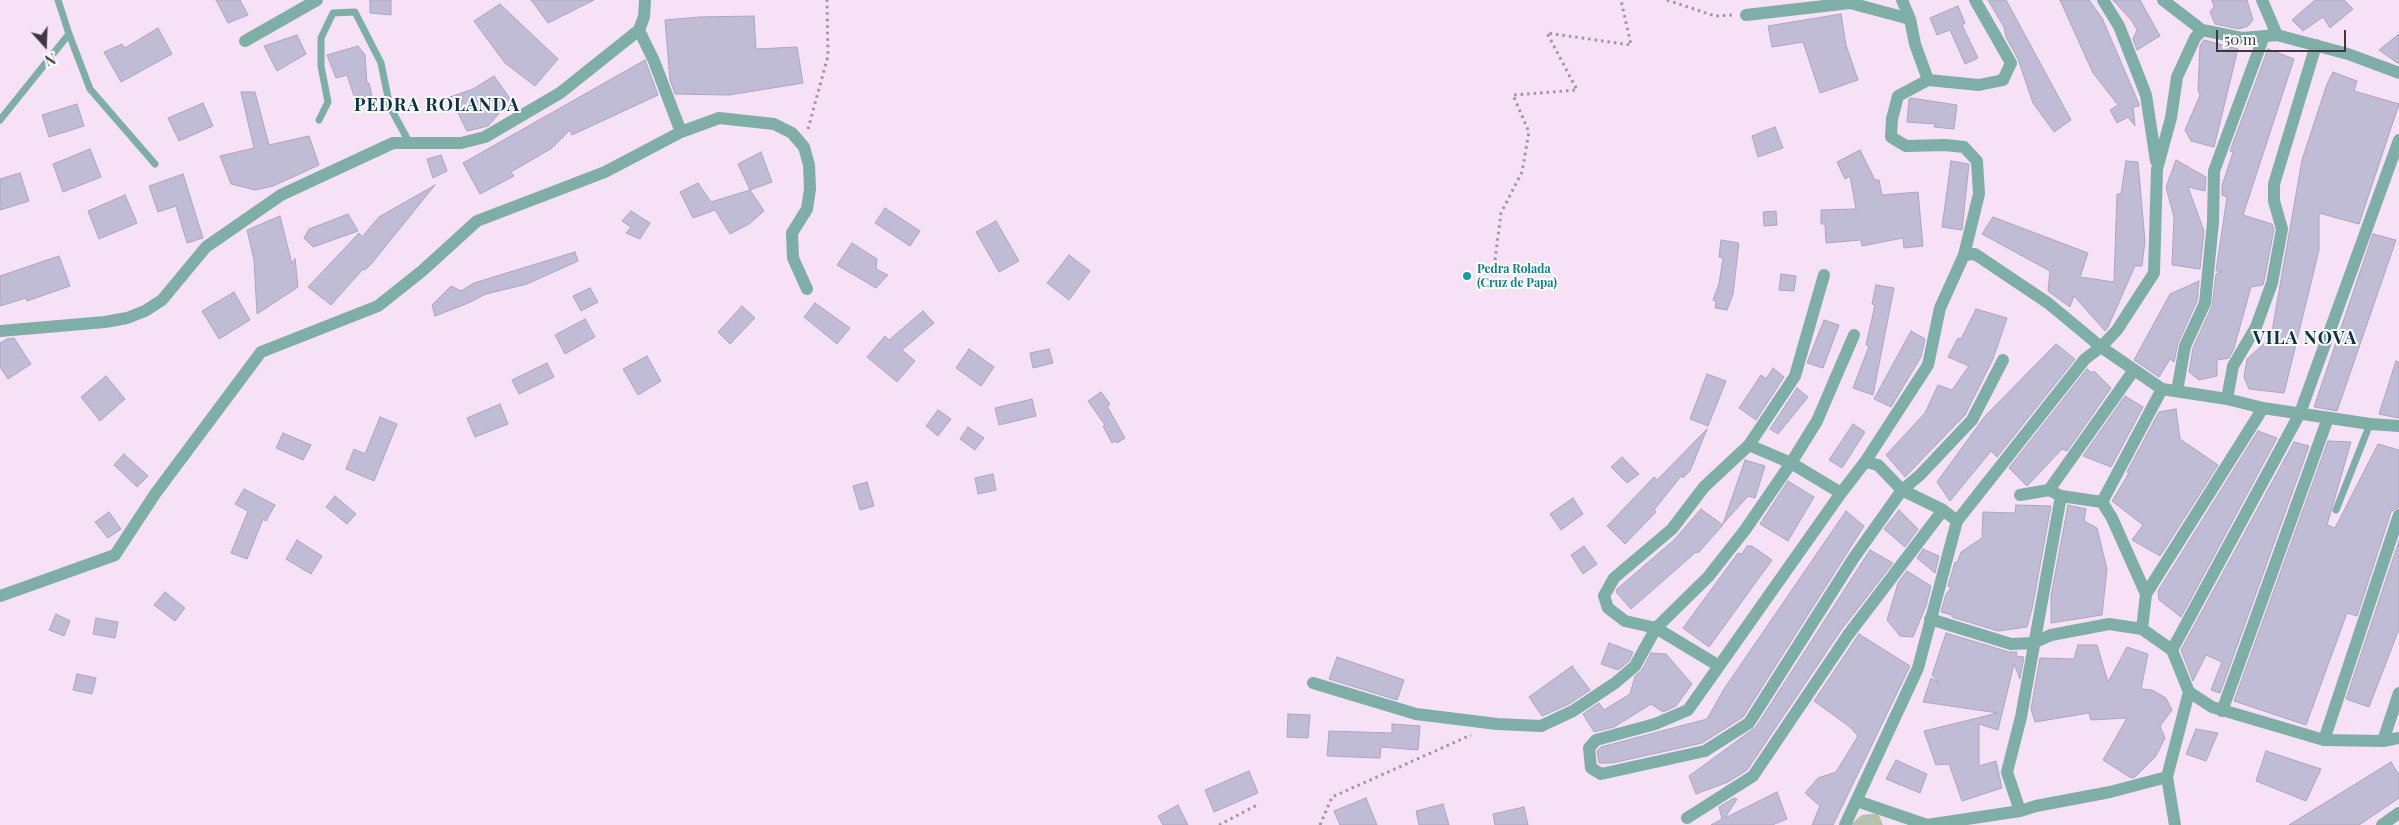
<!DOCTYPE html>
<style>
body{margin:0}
#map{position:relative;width:2399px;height:825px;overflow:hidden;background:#f6e1f7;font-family:"Playfair Display",serif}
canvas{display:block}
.north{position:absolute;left:20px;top:20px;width:50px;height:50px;-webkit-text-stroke:4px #fff;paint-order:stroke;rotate:160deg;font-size:14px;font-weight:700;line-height:20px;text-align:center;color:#403841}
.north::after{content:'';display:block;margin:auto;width:18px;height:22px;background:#403841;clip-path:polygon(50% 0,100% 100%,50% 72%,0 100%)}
.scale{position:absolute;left:2216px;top:30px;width:130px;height:22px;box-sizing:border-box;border:2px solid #403841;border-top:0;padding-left:6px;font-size:15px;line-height:18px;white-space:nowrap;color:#403841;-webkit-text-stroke:4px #fff;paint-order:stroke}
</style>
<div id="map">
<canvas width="2399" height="825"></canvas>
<div class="north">N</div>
<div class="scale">50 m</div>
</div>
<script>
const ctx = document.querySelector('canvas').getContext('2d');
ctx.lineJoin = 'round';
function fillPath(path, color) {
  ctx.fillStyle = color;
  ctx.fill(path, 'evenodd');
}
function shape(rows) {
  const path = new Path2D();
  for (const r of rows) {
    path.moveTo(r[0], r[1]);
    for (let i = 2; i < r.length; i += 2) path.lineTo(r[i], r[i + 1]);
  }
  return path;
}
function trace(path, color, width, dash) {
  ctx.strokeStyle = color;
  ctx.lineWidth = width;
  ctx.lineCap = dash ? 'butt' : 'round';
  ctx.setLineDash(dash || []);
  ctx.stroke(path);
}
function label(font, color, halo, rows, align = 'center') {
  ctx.font = font + ' "Playfair Display",serif';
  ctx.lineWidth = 4;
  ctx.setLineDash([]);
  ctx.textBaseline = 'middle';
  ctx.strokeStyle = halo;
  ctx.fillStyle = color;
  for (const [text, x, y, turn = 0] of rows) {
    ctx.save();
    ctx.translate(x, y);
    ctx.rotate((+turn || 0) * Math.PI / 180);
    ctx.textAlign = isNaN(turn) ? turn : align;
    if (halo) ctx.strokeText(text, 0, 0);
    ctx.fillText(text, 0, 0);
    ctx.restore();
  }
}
fillPath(shape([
 [1878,813,1883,825,1850,825,1862,815]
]), '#b6c2ac');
const building = shape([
 [216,0,240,0,248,15,228,23,216,0],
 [370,0,391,0,391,15,370,13,370,0],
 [531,0,594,0,548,23,531,0],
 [1988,0,2006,0,2071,120,2054,132,2033,103,2018,59,2006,37,2004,27,1988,0],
 [2060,0,2089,0,2102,18,2139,104,2139,106,2133,107,2135,126,2128,117,2117,123,2110,110,2118,105,2093,73,2060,0],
 [2113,0,2140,0,2160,36,2137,50,2133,39,2137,30,2132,21,2113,0],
 [2212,0,2247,0,2253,20,2248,26,2239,29,2215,24,2210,12,2214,7,2212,0],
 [2315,0,2344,0,2353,9,2330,28,2323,17,2303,31,2292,20,2315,0],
 [500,4,558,59,535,86,505,63,474,21,500,4],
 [1958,6,1965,23,1962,25,1978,58,1965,64,1950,30,1937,35,1930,18,1958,6],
 [1841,14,1846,45,1858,80,1820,93,1803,42,1772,47,1768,26,1841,14],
 [754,16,756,49,797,47,803,83,729,95,675,94,670,80,665,20,700,17,754,16],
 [158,28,172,54,121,82,104,52,122,44,125,48,158,28],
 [2399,34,2399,64,2379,50,2399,34],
 [297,35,306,54,277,71,264,46,297,35],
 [2204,40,2238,49,2214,147,2191,141,2185,130,2200,95,2198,90,2200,46,2204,40],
 [358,46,365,55,367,84,369,83,373,101,357,105,347,75,336,78,327,55,358,46],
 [2268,49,2294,59,2243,215,2272,224,2274,229,2264,281,2263,285,2251,287,2234,348,2229,358,2217,360,2217,376,2199,380,2189,372,2193,348,2212,306,2216,274,2222,271,2216,271,2227,197,2222,195,2222,186,2233,152,2230,151,2268,49],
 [645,60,658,95,572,135,570,130,552,148,511,172,514,176,480,194,463,163,645,60],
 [2333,72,2357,81,2354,91,2399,104,2359,224,2319,213,2319,250,2284,393,2249,389,2244,377,2247,359,2271,337,2302,160,2327,84,2333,72],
 [494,76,511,100,488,126,467,131,450,97,473,89,494,76],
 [241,92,255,92,269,145,309,136,319,165,273,186,255,190,231,184,220,156,254,148,241,92],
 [1911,98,1957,105,1954,129,1934,127,1935,124,1907,122,1909,99,1911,98],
 [203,103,213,126,179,141,168,118,203,103],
 [77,104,84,126,49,137,42,115,77,104],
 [1775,127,1783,148,1758,157,1752,136,1775,127],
 [90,149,101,177,63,192,53,164,90,149],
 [1860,150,1875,180,1879,180,1882,195,1918,192,1923,246,1904,248,1903,238,1862,246,1861,240,1826,243,1825,224,1821,224,1821,210,1856,209,1850,176,1845,179,1837,162,1860,150],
 [761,152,772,182,750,190,738,164,761,152],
 [441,155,447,171,433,178,427,159,441,155],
 [2176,160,2206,177,2205,191,2188,187,2204,231,2200,269,2172,265,2174,217,2166,187,2176,160],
 [1951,161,1969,164,1962,230,1942,227,1951,161],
 [2126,161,2138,162,2145,241,2142,266,2135,266,2108,327,2105,331,2074,296,2070,307,2048,291,2050,271,1982,234,1993,217,2088,253,2080,277,2114,282,2117,194,2121,194,2126,161],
 [20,173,29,201,0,210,0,179,20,173],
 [183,174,203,238,187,243,176,206,158,212,149,186,183,174],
 [698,183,711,202,750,190,764,211,749,224,730,234,715,210,693,218,680,192,698,183],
 [435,185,372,263,365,270,363,269,331,305,308,287,359,233,362,237,379,217,435,185],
 [125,195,137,223,99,239,88,211,125,195],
 [885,208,920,231,910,246,875,223,885,208],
 [631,211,650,223,640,239,626,233,631,227,622,221,631,211],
 [1776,211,1777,225,1764,226,1763,212,1776,211],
 [348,214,358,231,313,247,304,238,309,229,348,214],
 [280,216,292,264,295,258,298,287,257,314,254,260,247,230,280,216],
 [996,221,1019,261,999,272,976,232,996,221],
 [2373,234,2396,240,2337,411,2314,407,2373,234],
 [1721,240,1739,243,1733,294,1727,310,1715,308,1716,302,1713,300,1719,284,1723,258,1719,257,1721,240],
 [852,243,877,259,876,269,888,275,876,288,837,265,852,243],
 [575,252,578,261,527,284,486,294,466,304,435,316,432,305,451,286,461,291,474,283,575,252],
 [1069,255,1090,271,1069,300,1047,283,1069,255],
 [59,256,70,286,27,301,26,298,0,306,0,276,59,256],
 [1781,274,1796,276,1794,291,1779,290,1781,274],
 [2199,281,2197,301,2178,343,2174,362,2170,359,2159,377,2134,360,2170,294,2199,281],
 [1876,285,1894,288,1873,395,1853,388,1869,346,1866,345,1875,305,1872,304,1876,285],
 [590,288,598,302,581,311,573,296,590,288],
 [234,292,250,320,219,339,202,311,234,292],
 [815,303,850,328,837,344,804,317,815,303],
 [742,306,755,318,730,344,718,332,742,306],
 [1976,309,2007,318,1993,359,1965,415,1905,477,1886,455,1925,413,1938,385,1952,390,1969,366,1948,357,1958,338,1961,339,1976,309],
 [923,311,934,323,902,350,915,361,897,382,867,357,885,336,889,340,923,311],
 [585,319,595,337,565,354,555,335,585,319],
 [1824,320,1839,325,1823,368,1807,363,1824,320],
 [1911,331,1925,339,1921,357,1891,407,1874,399,1911,331],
 [14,338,31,364,8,379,0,367,0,343,7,339,14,338],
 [2056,344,2075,359,1997,457,1991,451,1950,501,1937,482,1985,416,2056,344],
 [969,349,994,367,981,386,956,368,969,349],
 [1049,349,1053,363,1033,368,1030,353,1049,349],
 [647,356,661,381,638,395,623,369,647,356],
 [2396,361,2399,362,2399,418,2379,414,2396,361],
 [547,363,554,377,519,394,512,380,547,363],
 [1773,368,1784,377,1756,420,1739,408,1761,375,1766,379,1773,368],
 [2087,369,2092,373,2094,371,2111,388,2067,451,2062,449,2027,486,2009,468,2087,369],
 [1707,374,1726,381,1708,426,1690,419,1707,374],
 [106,376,125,399,100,421,81,397,106,376],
 [1797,388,1808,397,1778,434,1770,429,1797,388],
 [1101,392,1110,404,1107,406,1125,438,1117,443,1116,441,1112,443,1103,426,1105,425,1088,401,1101,392],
 [2125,396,2143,407,2111,467,2083,456,2125,396],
 [1032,399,1036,416,999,425,995,408,1032,399],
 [500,404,508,424,475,437,467,418,500,404],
 [2176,409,2180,439,2218,465,2160,556,2132,540,2143,525,2112,501,2129,473,2127,472,2159,412,2176,409],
 [938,410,951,419,938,436,926,426,938,410],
 [380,417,397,424,374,481,346,469,354,449,365,454,380,417],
 [1853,424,1865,432,1842,468,1829,460,1853,424],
 [968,427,984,438,975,450,960,439,968,427],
 [1707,429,1690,471,1683,478,1681,476,1654,510,1656,512,1625,544,1607,526,1654,477,1657,480,1707,429],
 [2258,431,2277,438,2181,617,2159,600,2158,591,2258,431],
 [283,433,311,445,303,460,276,448,283,433],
 [2328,441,2351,442,2327,525,2335,528,2378,444,2399,450,2399,507,2391,512,2357,616,2347,613,2306,725,2234,701,2328,441],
 [2294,442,2309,446,2220,693,2211,690,2222,662,2206,655,2193,681,2181,650,2294,442],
 [124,454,148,476,137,487,114,465,124,454],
 [1622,457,1639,474,1627,483,1611,467,1622,457],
 [1745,460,1765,466,1755,498,1748,496,1723,524,1745,460],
 [993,474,996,490,978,494,975,478,993,474],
 [1788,481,1814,497,1788,541,1760,524,1788,481],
 [867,482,874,506,860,510,853,486,867,482],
 [244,489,275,505,266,521,263,519,247,559,231,553,248,511,235,504,244,489],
 [335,496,356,514,347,524,326,507,335,496],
 [1573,498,1583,514,1561,530,1550,514,1573,498],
 [2016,505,2051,506,2032,609,2027,627,1998,631,1952,617,1952,615,1941,612,1946,594,1951,588,1948,586,1955,562,1957,563,1961,552,1982,538,1983,512,2015,513,2016,505],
 [2068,505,2086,509,2084,521,2097,528,2107,569,2102,615,2051,623,2051,596,2068,505],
 [1701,509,1723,525,1698,553,1696,552,1631,609,1616,592,1617,589,1674,540,1701,509],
 [1899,510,1918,529,1905,547,1884,529,1899,510],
 [1846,511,1864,526,1743,717,1702,743,1612,763,1599,763,1597,751,1601,747,1707,719,1724,689,1846,511],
 [109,512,121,529,108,538,95,522,109,512],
 [297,540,322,556,311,574,286,559,297,540],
 [2399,541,2399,629,2369,707,2346,699,2399,541],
 [1584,546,1597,564,1583,574,1571,555,1584,546],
 [1747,546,1752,546,1772,560,1709,647,1683,628,1738,553,1742,554,1747,546],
 [1923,549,1939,556,1935,573,1917,558,1923,549],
 [1870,550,1893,563,1841,630,1747,770,1728,782,1696,794,1689,776,1756,727,1870,550],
 [1907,571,1931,586,1926,606,1913,637,1900,636,1887,620,1898,583,1907,571],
 [165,592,185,608,175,621,154,605,165,592],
 [56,614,70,621,64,636,49,630,56,614],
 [96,618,118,622,115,638,93,634,96,618],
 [1946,633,2009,652,2017,652,2016,656,2024,657,2020,679,2014,664,1998,730,1979,724,1979,766,1996,761,2002,788,1962,801,1949,764,1936,765,1924,731,1998,713,1923,702,1931,678,1939,683,1932,675,1946,633],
 [1859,634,1910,666,1833,825,1812,825,1820,806,1805,793,1818,778,1836,772,1858,736,1850,727,1814,701,1859,634],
 [1609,643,1633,652,1629,661,1618,670,1601,664,1609,643],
 [2078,645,2097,645,2108,682,2127,647,2148,654,2141,689,2152,690,2166,698,2172,710,2160,726,2165,738,2156,756,2135,777,2131,778,2103,760,2127,718,2091,720,2089,713,2035,722,2031,709,2040,658,2074,659,2078,645],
 [1651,653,1666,654,1692,684,1676,706,1663,712,1651,704,1614,727,1594,732,1583,714,1599,703,1604,710,1630,694,1635,676,1642,670,1651,653],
 [1337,657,1404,680,1397,700,1329,679,1337,657],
 [1572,666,1590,690,1569,704,1542,716,1529,697,1572,666],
 [77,674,96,678,92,694,73,690,77,674],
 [1288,714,1310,715,1308,738,1287,737,1288,714],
 [1392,724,1420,726,1418,750,1381,747,1380,758,1327,756,1329,731,1392,733,1392,724],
 [2196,729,2218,733,2206,761,2186,754,2196,729],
 [2266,751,2321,769,2306,801,2256,781,2266,751],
 [1896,760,1927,774,1920,793,1886,779,1896,760],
 [2391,762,2399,775,2399,798,2359,825,2289,825,2391,762],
 [1249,771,1258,793,1214,812,1205,790,1249,771],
 [1777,792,1787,819,1772,825,1711,825,1722,819,1719,807,1734,798,1737,799,1725,818,1777,792],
 [1366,798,1377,825,1340,825,1334,811,1366,798],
 [1443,804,1449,825,1419,825,1416,811,1443,804],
 [1178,805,1188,825,1163,825,1158,816,1178,805],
 [1524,807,1528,825,1495,825,1493,814,1524,807]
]);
fillPath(building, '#c0bcd6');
trace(building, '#aaa6bf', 1);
trace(shape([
 [1667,0,1715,16,1732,15],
 [808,129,828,56,827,0],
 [1495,260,1501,213,1522,172,1529,132,1513,95,1577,90,1547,33,1631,45,1621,0],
 [1219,825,1257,805],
 [1320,825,1332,797,1471,735]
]), '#a394a4', 3, [2.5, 4]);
trace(shape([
 [69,34,90,89,155,164],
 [0,120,69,34,58,0],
 [319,120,328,102,321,66,321,38,333,13,355,12,381,63,390,107,409,142],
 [2336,510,2370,424]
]), '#7faea7', 7);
trace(shape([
 [1902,0,1910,19,1915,44,1928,80,1979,85,2003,80,2011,63,1975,0],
 [2103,0,2119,26,2146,95,2156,161],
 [2262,0,2277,35],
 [1746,15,1850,3,1910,19],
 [639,30,654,61,681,132,719,118,774,124,792,133,804,147,809,165,810,189,807,209,792,233,793,258,807,289],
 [2202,30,2242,38,2277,35,2348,54,2399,73],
 [245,41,317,0],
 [1928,80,1898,96,1892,119,1891,137,1906,146,1945,145,1964,147,1977,161,1979,194,1964,255,1975,254,2048,303,2101,347,2117,330,2154,273,2157,169,2171,118,2177,77,2195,38,2202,30,2163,0],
 [1964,255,1940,308,1928,365,1865,462,1841,493,1688,710,1655,724,1596,740,1589,748,1591,768,1601,774,1705,751,1749,723,1853,559,1902,490,1920,475,1972,420,2003,360],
 [0,331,105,322,127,318,145,311,162,300,206,247,281,195,393,143,461,143,485,137,560,93,639,30,644,17,645,0],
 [2177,391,2185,346,2205,303,2213,222,2214,171,2264,36],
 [2227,399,2233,366,2256,327,2272,283,2282,229,2274,201,2274,184,2316,45],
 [1749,445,1791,463,1841,493],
 [2049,490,2134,370],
 [2020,495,2049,490,2061,496,2102,502,2112,518,2146,594,2142,629,2172,650,2189,692,2212,707,2324,740,2383,741,2399,738],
 [2102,502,2162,389],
 [1957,521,2085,359,2101,347,2162,389,2227,399,2263,408,2370,424,2399,426],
 [2146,594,2263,408],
 [0,596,115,555,155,494,261,352,378,306,422,271,477,221,605,172,681,132],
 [1930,619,2011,644,2033,643,2051,635,2109,624,2142,629],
 [2172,650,2300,413,2399,140],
 [1719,666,1656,628,1625,621,1608,608,1604,596,1614,578,1672,529,1704,487,1749,445,1795,376,1824,275],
 [1313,683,1416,714,1497,724,1541,726,1573,711,1615,683,1635,666,1656,628,1708,577,1745,530,1791,463,1817,421,1854,335],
 [2222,711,2328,418],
 [2324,740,2399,515],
 [2383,741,2399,693],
 [1857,801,1927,825,2020,811,2036,806,2110,792,2167,777],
 [2020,811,2007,772,2021,717,2061,496],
 [1687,818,1753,776,1848,635,1943,510],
 [1845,825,1918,668,1957,521,1943,510,1902,490,1878,465,1865,462],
 [2175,825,2167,777,2189,692],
 [2382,825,2399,813]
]), '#7faea7', 12);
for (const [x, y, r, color] of [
 [1467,276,5,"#0f9aa8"]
]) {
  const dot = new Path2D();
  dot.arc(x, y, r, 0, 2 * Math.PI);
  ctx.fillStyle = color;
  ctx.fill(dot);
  trace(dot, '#fff', 2);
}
label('bold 12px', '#0d838f', '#fff', [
 ["Pedra Rolada",1477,269],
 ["(Cruz de Papa)",1477,283]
], 'left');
ctx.letterSpacing = '1px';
label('bold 18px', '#0e344c', '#fff', [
 ["PEDRA ROLANDA",437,105],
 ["VILA NOVA",2305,338]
]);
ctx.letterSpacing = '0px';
</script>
